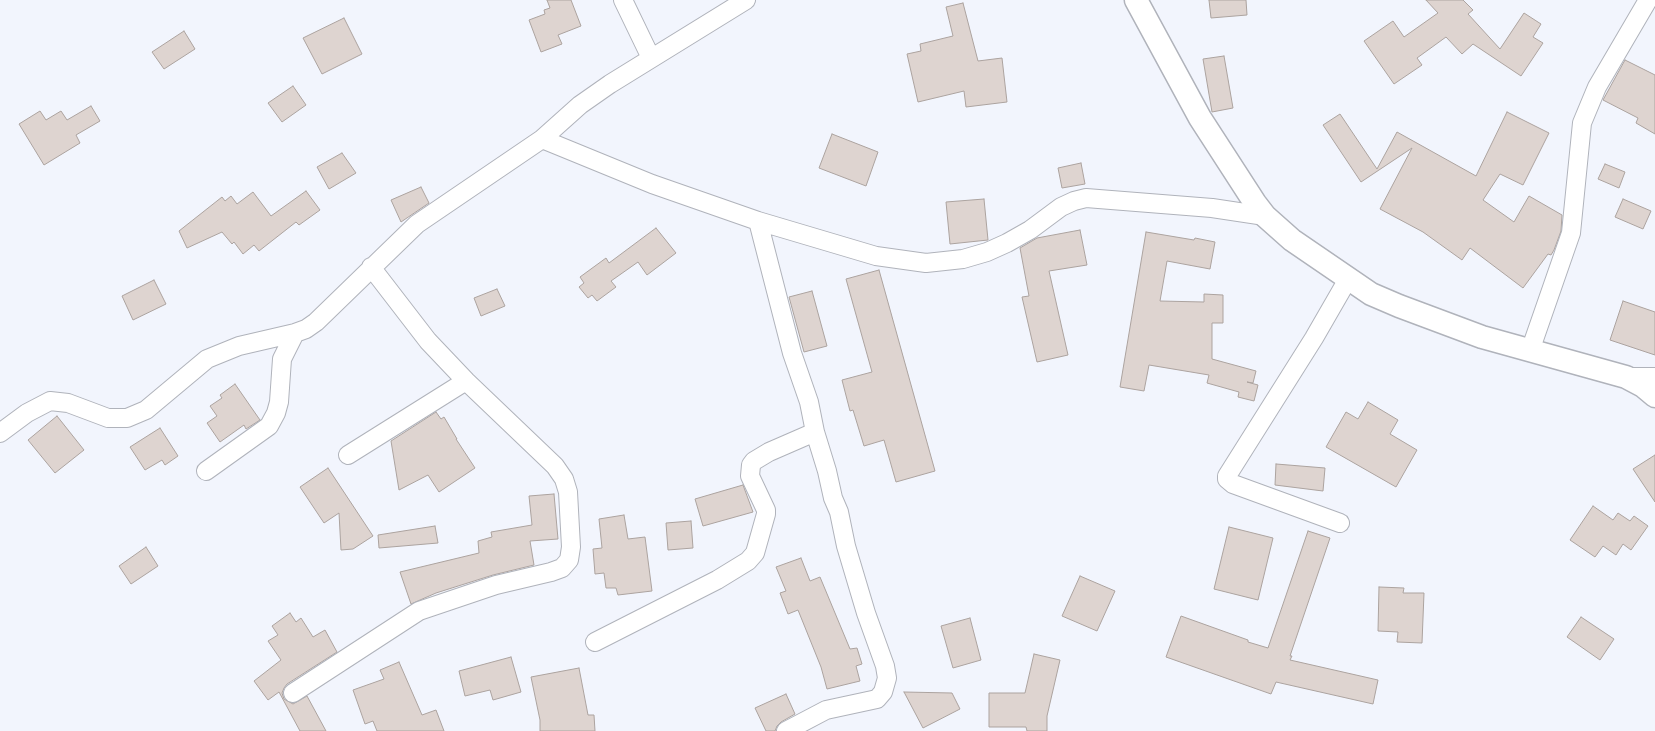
<!DOCTYPE html>
<style>
body{margin:0}
canvas{display:block;background:#f2f5fd}
</style>
<canvas width="1655" height="731"></canvas>
<script>
const ctx = document.querySelector('canvas').getContext('2d');
ctx.lineJoin = 'round';
function fillPath(path, color) {
  ctx.fillStyle = color;
  ctx.fill(path, 'evenodd');
}
function shape(rows) {
  const path = new Path2D();
  for (const r of rows) {
    path.moveTo(r[0], r[1]);
    for (let i = 2; i < r.length; i += 2) path.lineTo(r[i], r[i + 1]);
  }
  return path;
}
function trace(path, color, width, dash) {
  ctx.strokeStyle = color;
  ctx.lineWidth = width;
  ctx.lineCap = dash ? 'butt' : 'round';
  ctx.setLineDash(dash || []);
  ctx.stroke(path);
}
const building = shape([
 [547,0,571,0,581,26,558,35,562,44,541,52,529,20,545,14,544,10,550,8,547,0],
 [1209,0,1246,0,1247,15,1211,18,1209,0],
 [1426,0,1463,0,1473,10,1468,14,1500,49,1524,13,1541,24,1533,37,1543,43,1521,76,1473,44,1462,54,1446,37,1417,58,1422,65,1394,84,1364,41,1393,21,1404,37,1438,13,1426,0],
 [963,3,978,61,1002,58,1007,102,966,107,964,91,918,102,907,54,921,51,920,44,953,36,946,7,963,3],
 [344,18,362,54,322,74,303,38,344,18],
 [184,31,195,49,164,69,152,52,184,31],
 [1224,56,1233,108,1212,112,1203,59,1224,56],
 [1625,60,1655,75,1655,134,1636,123,1638,118,1603,100,1625,60],
 [293,86,306,105,282,122,268,103,293,86],
 [91,106,100,121,76,135,80,143,44,165,19,124,40,111,46,120,61,111,67,120,91,106],
 [1507,112,1549,133,1523,185,1500,174,1483,200,1514,222,1529,196,1562,215,1561,231,1554,250,1551,255,1548,254,1523,288,1470,248,1462,260,1423,232,1380,209,1412,148,1361,182,1323,125,1340,114,1377,169,1397,132,1476,176,1507,112],
 [832,134,878,152,866,186,819,168,832,134],
 [342,153,356,173,329,189,317,167,342,153],
 [1081,163,1085,184,1062,188,1058,168,1081,163],
 [1605,164,1625,172,1619,188,1598,179,1605,164],
 [421,187,429,203,401,222,391,200,421,187],
 [306,191,320,210,299,225,296,222,259,251,254,245,243,254,234,242,232,244,222,232,187,248,179,231,222,197,225,201,231,196,237,204,253,192,271,216,306,191],
 [984,199,988,240,950,244,946,202,984,199],
 [1623,199,1651,211,1643,229,1615,217,1623,199],
 [656,228,676,253,647,275,638,262,611,281,616,287,597,301,592,295,588,298,579,287,584,283,580,277,606,258,609,263,656,228],
 [1080,230,1087,265,1049,271,1068,355,1037,362,1022,297,1029,296,1020,248,1037,238,1080,230],
 [1146,232,1194,240,1195,238,1215,242,1210,269,1167,261,1160,301,1204,302,1204,294,1223,295,1223,323,1212,323,1212,359,1256,371,1253,383,1247,382,1258,385,1254,401,1238,397,1239,392,1207,383,1209,375,1149,365,1144,391,1120,387,1146,232],
 [879,270,935,471,896,482,884,440,864,446,853,410,850,411,842,380,872,372,846,279,879,270],
 [154,280,166,304,133,320,122,296,154,280],
 [497,289,505,306,481,316,474,298,497,289],
 [812,291,827,346,804,352,789,297,812,291],
 [1623,301,1655,312,1655,355,1610,340,1623,301],
 [235,384,260,420,246,429,244,425,220,442,207,423,217,416,210,406,222,398,220,395,235,384],
 [1368,402,1398,420,1390,434,1417,450,1396,487,1326,447,1346,412,1358,419,1368,402],
 [436,412,441,419,444,417,457,439,456,439,475,468,439,492,428,475,399,490,391,441,436,412],
 [57,416,84,450,55,473,28,440,57,416],
 [160,428,178,456,165,465,162,460,145,470,130,447,160,428],
 [1655,455,1655,502,1633,469,1655,455],
 [1276,464,1325,468,1323,491,1275,485,1276,464],
 [328,468,373,536,353,549,341,550,339,513,324,523,300,487,328,468],
 [743,485,753,512,703,526,695,499,743,485],
 [554,494,558,539,530,541,534,565,493,575,436,593,411,604,400,572,479,553,478,541,492,537,491,532,532,525,529,496,554,494],
 [1593,506,1613,520,1618,513,1630,521,1634,516,1648,526,1631,550,1623,544,1616,555,1603,546,1595,557,1570,540,1593,506],
 [624,515,628,539,645,537,652,591,618,595,616,588,606,588,604,573,595,574,593,549,602,548,599,519,624,515],
 [691,521,693,548,668,550,666,523,691,521],
 [435,526,438,543,379,548,378,535,435,526],
 [1229,527,1273,538,1258,600,1214,589,1229,527],
 [1308,531,1330,538,1290,656,1292,656,1290,660,1378,680,1373,704,1276,682,1271,694,1166,657,1181,616,1248,640,1248,642,1268,648,1308,531],
 [146,547,158,566,131,584,119,566,146,547],
 [801,558,810,581,820,577,850,649,857,648,862,664,856,666,860,681,827,689,821,667,798,610,788,614,780,593,786,591,776,567,801,558],
 [1080,576,1115,591,1097,631,1062,616,1080,576],
 [1379,587,1404,588,1403,593,1424,593,1422,643,1397,642,1398,632,1378,631,1379,587],
 [290,613,296,622,301,618,313,637,325,630,337,652,287,684,284,688,282,693,284,699,293,704,307,696,326,731,300,731,279,692,268,700,254,681,281,660,268,641,278,635,272,626,290,613],
 [1581,617,1614,639,1600,660,1567,637,1581,617],
 [970,618,981,660,953,668,941,626,970,618],
 [1034,654,1060,660,1047,716,1047,731,1027,731,1026,727,989,727,989,693,1025,693,1034,654],
 [511,657,521,692,493,700,490,690,465,696,459,671,511,657],
 [399,662,422,715,436,710,444,731,377,731,373,721,365,724,353,690,384,679,380,670,399,662],
 [579,668,588,715,594,715,595,731,540,731,540,720,531,677,579,668],
 [904,692,952,693,960,709,923,728,904,692],
 [786,694,795,714,781,722,777,726,775,731,766,731,755,708,786,694]
]);
fillPath(building, '#ded4d0');
trace(building, '#aca39f', 1);
const minor = shape([
 [623,0,651,58],
 [542,139,652,184,758,221,876,256,926,263,963,259,987,252,1007,243,1030,230,1061,207,1074,201,1086,198,1212,208,1265,216],
 [758,221,792,353,809,402,815,432,827,471,833,498,839,512,846,546,866,613,885,666,887,678,883,692,877,699,826,710,786,731],
 [1530,351,1571,233,1582,123,1597,87,1648,0],
 [1626,377,1655,377],
 [0,433,27,413,50,401,68,403,108,418,127,418,146,410,207,359,239,346,295,333,306,329,316,322,417,224,542,139,580,105,610,84,746,0],
 [348,455,466,381],
 [206,471,269,426,276,413,279,402,282,359,295,333],
 [1340,523,1233,484,1227,479,1227,476,1314,338,1348,279],
 [595,642,717,580,748,561,755,553,766,514,766,510,750,476,751,465,754,461,769,452,815,432],
 [293,693,419,611,496,585,551,572,562,568,569,560,571,547,568,492,564,479,555,466,466,381,428,341,371,267]
]);
const tertiary = shape([
 [1136,0,1200,118,1255,203,1265,216,1292,240,1371,294,1399,306,1482,337,1626,377,1643,386,1655,396]
]);
trace(minor, '#b0b3bb', 20);
trace(tertiary, '#b0b3bb', 25);
trace(minor, '#fff', 18);
trace(tertiary, '#fff', 22);
</script>
